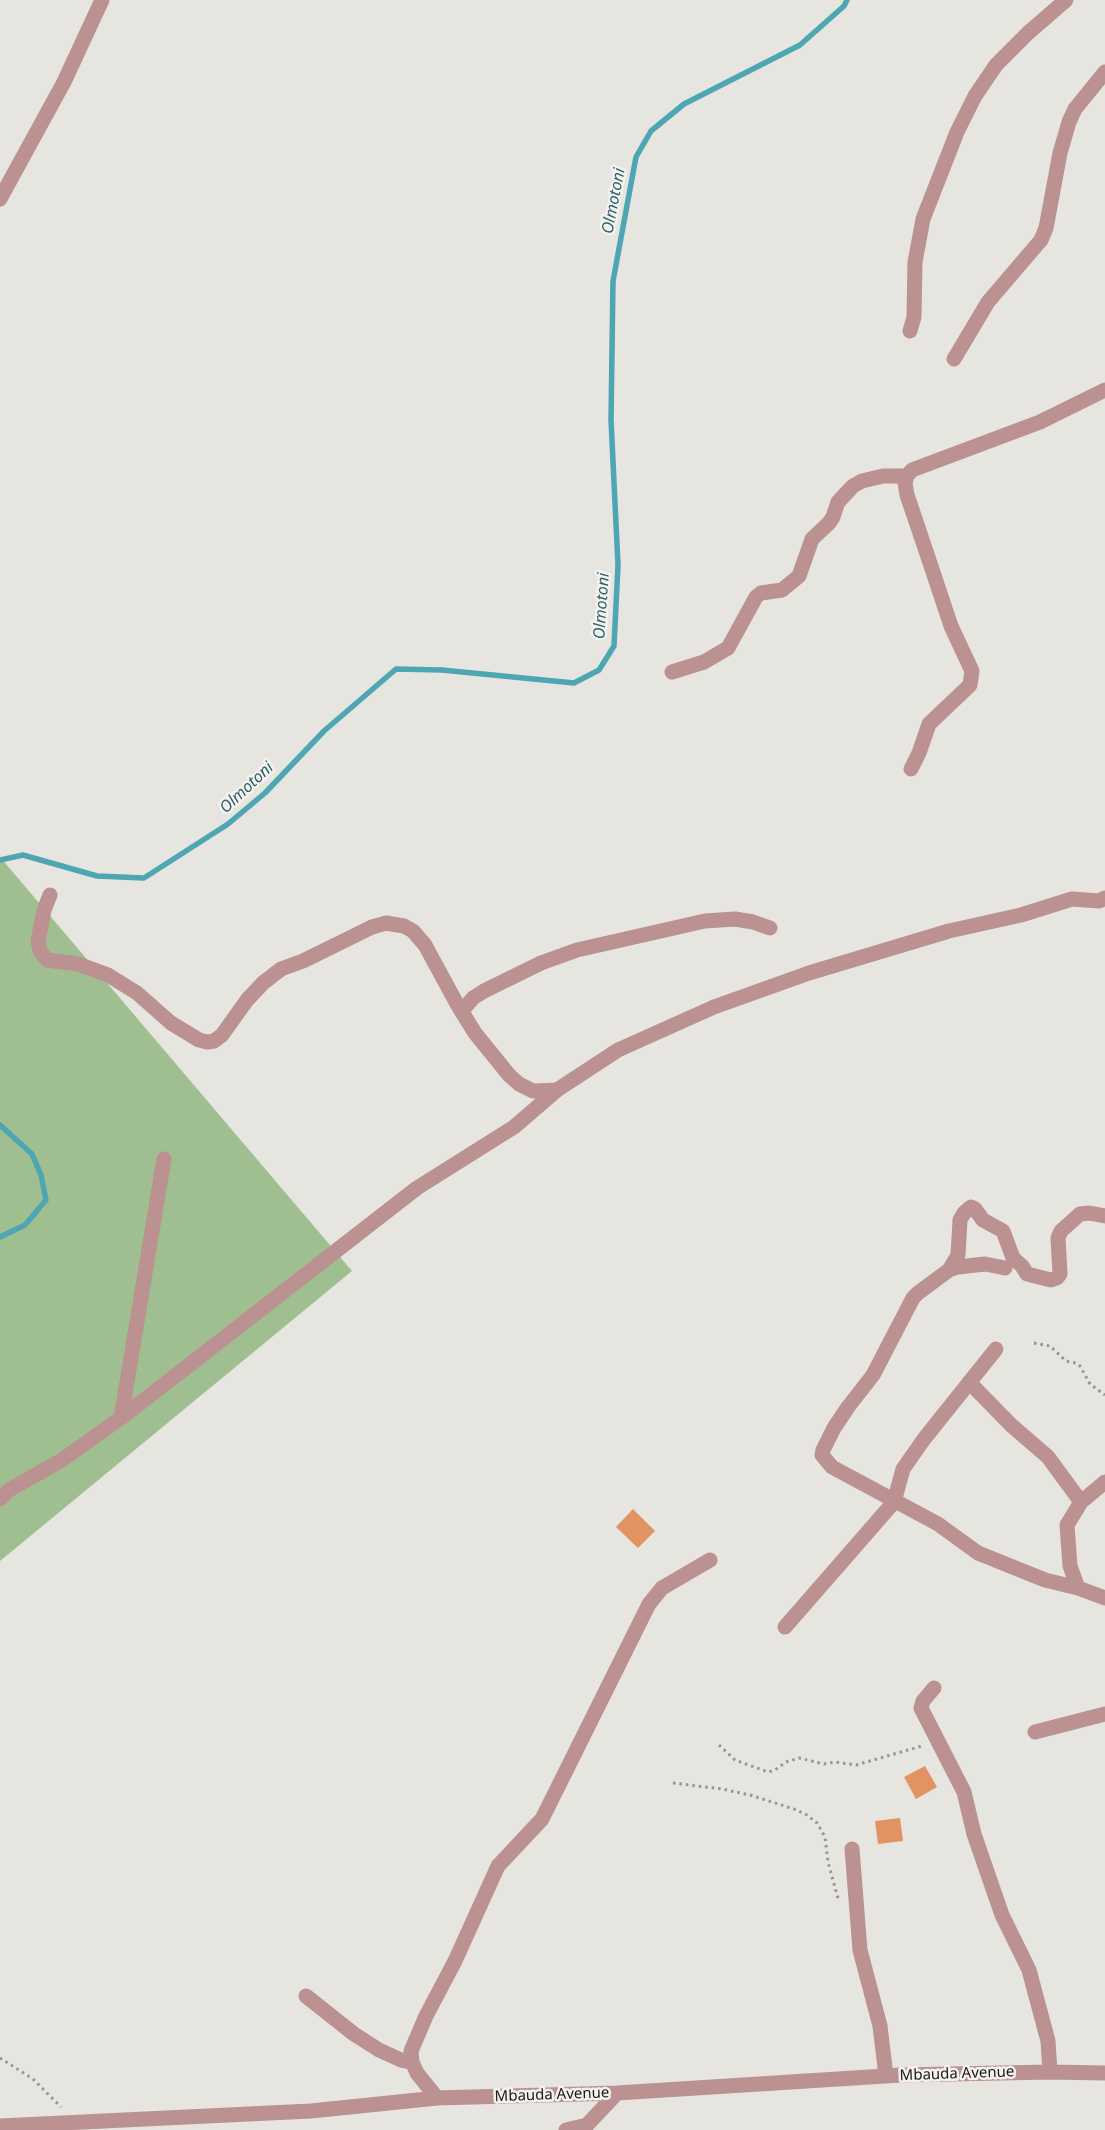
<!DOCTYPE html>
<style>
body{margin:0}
canvas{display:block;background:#e7e5e0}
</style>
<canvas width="1105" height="2130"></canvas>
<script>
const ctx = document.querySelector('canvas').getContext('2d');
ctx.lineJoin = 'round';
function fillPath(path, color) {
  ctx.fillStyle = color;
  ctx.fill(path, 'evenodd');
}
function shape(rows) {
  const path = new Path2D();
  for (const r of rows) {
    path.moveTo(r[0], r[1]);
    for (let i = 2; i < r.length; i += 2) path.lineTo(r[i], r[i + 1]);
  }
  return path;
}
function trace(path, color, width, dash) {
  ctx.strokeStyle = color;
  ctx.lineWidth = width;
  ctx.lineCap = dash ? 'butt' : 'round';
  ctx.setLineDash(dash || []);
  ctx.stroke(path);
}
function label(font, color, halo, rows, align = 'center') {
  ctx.font = font + ' "Noto Sans",sans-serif';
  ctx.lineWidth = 5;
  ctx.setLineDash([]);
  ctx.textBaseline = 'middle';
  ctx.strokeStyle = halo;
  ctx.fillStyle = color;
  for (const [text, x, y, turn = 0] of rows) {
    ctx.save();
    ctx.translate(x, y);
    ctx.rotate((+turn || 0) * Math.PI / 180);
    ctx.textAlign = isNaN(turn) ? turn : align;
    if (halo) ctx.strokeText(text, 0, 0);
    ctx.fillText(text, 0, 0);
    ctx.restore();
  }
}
fillPath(shape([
 [0,857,352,1271,0,1561]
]), '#9fbf91');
trace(shape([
 [0,860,23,855,97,876,144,878,228,824,265,793,324,731,396,669,442,670,574,683,599,670,614,646,618,565,611,420,613,281,636,157,651,131,684,104,800,45,844,6,847,0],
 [0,1125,32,1154,41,1175,46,1200,25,1225,0,1237]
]), '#4ea6b3', 5.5);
fillPath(shape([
 [633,1509,655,1531,638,1548,616,1527],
 [925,1766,937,1787,916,1799,904,1777],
 [900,1818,903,1841,878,1844,875,1821]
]), '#e19362');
trace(shape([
 [1034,1343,1050,1346,1066,1361,1076,1363,1080,1366,1090,1384,1105,1395],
 [719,1745,735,1760,768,1772,775,1770,786,1762,799,1758,824,1764,835,1762,856,1765,922,1746],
 [673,1783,722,1789,750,1795,794,1809,807,1815,817,1823,825,1837,828,1862,839,1902],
 [0,2058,33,2079,61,2107]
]), '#969591', 3, [2.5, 4]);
trace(shape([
 [0,199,64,82,102,0],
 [910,331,914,317,915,262,923,219,957,132,975,96,996,65,1028,33,1066,0],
 [954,359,988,302,1041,240,1046,228,1060,153,1069,122,1075,109,1105,72],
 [672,672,704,662,728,648,756,597,761,593,782,590,799,576,812,539,829,523,833,517,838,502,853,486,862,481,883,476,907,476],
 [911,769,919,753,929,724,970,685,972,671,951,626,928,557,907,495,905,483,907,476,912,470,1040,422,1105,390],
 [50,895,44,910,38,941,40,951,47,960,78,964,108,975,137,993,171,1023,199,1040,207,1042,214,1041,222,1035,247,1000,263,983,281,969,303,961,372,927,386,923,404,926,413,931,425,945,457,1004,475,1033,509,1075,519,1084,533,1091,557,1090],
 [462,1011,473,998,484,991,541,963,577,950,705,921,735,919,753,922,770,928],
 [1005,1268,985,1264,958,1267,949,1270,918,1293,913,1298,873,1375,848,1407,834,1428,823,1450,822,1455,832,1467,938,1524,978,1553,1045,1580,1078,1588,1105,1598],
 [949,1270,958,1255,960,1220,964,1213,971,1207,975,1209,983,1220,1003,1231,1013,1258,1022,1266,1027,1274,1051,1280,1057,1278,1060,1274,1058,1238,1061,1231,1080,1214,1089,1213,1105,1216],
 [969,1382,1011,1425,1048,1457,1081,1502],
 [121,1418,164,1159],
 [0,1499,9,1490,62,1460,121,1418,417,1188,514,1127,557,1090,618,1050,714,1007,809,973,949,931,1021,915,1072,899,1099,901,1105,898],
 [1078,1588,1070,1566,1067,1525,1081,1502,1105,1482],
 [785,1627,894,1502,903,1469,924,1439,996,1349],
 [934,1688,923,1701,921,1708,964,1792,974,1834,1002,1915,1029,1970,1048,2041,1050,2072],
 [1035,1732,1105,1714],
 [852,1849,860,1950,880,2026,886,2076],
 [306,1996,354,2034,379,2050,401,2060,412,2062],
 [437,2098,417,2073,412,2062,411,2051,426,2016,455,1961,498,1866,542,1819,649,1604,662,1588,710,1560],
 [0,2126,311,2111,437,2098,617,2093,901,2075,1050,2072,1105,2073],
 [566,2130,587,2125,617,2093]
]), '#bb9191', 15);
label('15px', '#1a1918', '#f4f2ee', [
 ["Mbauda Avenue",957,2074,-2],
 ["Mbauda Avenue",552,2095,-2]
]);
label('italic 16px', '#2c6169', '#f4f2ee', [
 ["Olmotoni",614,201,-79],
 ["Olmotoni",602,606,-86],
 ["Olmotoni",247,788,-43]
]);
</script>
